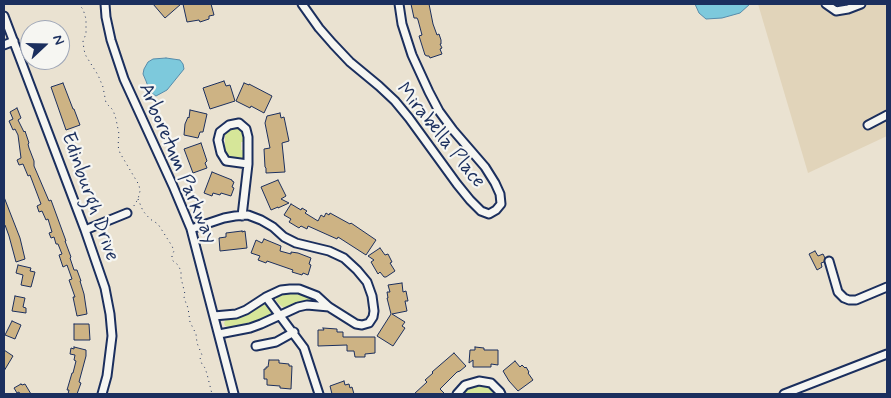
<!DOCTYPE html>
<style>
body{margin:0}
#map{position:relative;width:891px;height:398px;overflow:hidden;background:#eae2d1;font-family:Mynerve,sans-serif}
canvas{display:block}
.frame{position:absolute;inset:0;border:5px solid #1b2f5e;pointer-events:none}
.north{position:absolute;left:20px;top:20px;width:50px;height:50px;box-sizing:border-box;background:#f6f6f2;border:1px solid #9ea6b7;border-radius:50%;rotate:69deg;font-size:14px;font-weight:700;line-height:20px;text-align:center;color:#1b2f5e}
.north::after{content:'';display:block;margin:auto;width:18px;height:22px;background:#1b2f5e;clip-path:polygon(50% 0,100% 100%,50% 72%,0 100%)}
</style>
<div id="map">
<canvas width="891" height="398"></canvas>
<div class="frame"></div>
<div class="north">N</div>
</div>
<script>
const ctx = document.querySelector('canvas').getContext('2d');
ctx.lineJoin = 'round';
function fillPath(path, color) {
  ctx.fillStyle = color;
  ctx.fill(path, 'evenodd');
}
function shape(rows) {
  const path = new Path2D();
  for (const r of rows) {
    path.moveTo(r[0], r[1]);
    for (let i = 2; i < r.length; i += 2) path.lineTo(r[i], r[i + 1]);
  }
  return path;
}
function trace(path, color, width, dash) {
  ctx.strokeStyle = color;
  ctx.lineWidth = width;
  ctx.lineCap = dash ? 'butt' : 'round';
  ctx.setLineDash(dash || []);
  ctx.stroke(path);
}
function label(font, color, halo, rows, align = 'center') {
  ctx.font = font + ' Mynerve,sans-serif';
  ctx.lineWidth = 4.5;
  ctx.setLineDash([]);
  ctx.textBaseline = 'middle';
  ctx.strokeStyle = halo;
  ctx.fillStyle = color;
  for (const [text, x, y, turn = 0] of rows) {
    ctx.save();
    ctx.translate(x, y);
    ctx.rotate((+turn || 0) * Math.PI / 180);
    ctx.textAlign = isNaN(turn) ? turn : align;
    if (halo) ctx.strokeText(text, 0, 0);
    ctx.fillText(text, 0, 0);
    ctx.restore();
  }
}
fillPath(shape([
 [758,4,887,4,887,136,808,173]
]), '#e1d4ba');
fillPath(shape([
 [236,126,242,128,245,132,247,142,241,142,241,150,246,150,246,157,244,159,233,158,229,157,225,151,225,133,230,127],
 [294,291,306,294,320,302,308,301,299,302,284,308,278,303,276,300,277,295,280,293],
 [263,303,269,305,272,309,271,315,252,322,230,327,225,326,224,323,226,319,242,314],
 [477,384,487,386,491,388,497,394,461,394,468,387]
]), '#d6e699');
const water = shape([
 [695,4,750,4,740,13,722,18,706,19,699,13,695,4],
 [166,58,180,60,183,64,184,69,167,90,156,96,150,92,146,81,143,74,144,69,148,62,153,59,166,58]
]);
fillPath(water, '#7dc9dc');
trace(water, '#568baa', 1);
const building = shape([
 [153,4,181,4,165,18,153,4],
 [183,4,211,4,214,15,209,16,209,19,200,22,199,20,187,22,183,4],
 [411,4,429,4,433,24,437,35,439,34,441,40,441,44,440,44,442,48,440,49,442,54,430,58,429,56,427,56,425,55,419,36,422,35,418,20,417,18,414,18,411,4],
 [224,81,226,86,230,85,235,101,210,109,203,88,224,81],
 [63,83,73,109,74,109,80,125,66,130,51,87,63,83],
 [244,83,249,85,249,84,272,96,264,113,251,106,250,108,236,101,244,83],
 [17,108,21,118,18,120,24,132,25,131,29,143,28,144,29,148,34,161,34,166,49,201,51,200,66,241,65,241,71,257,70,258,74,270,77,270,81,281,80,281,84,294,87,314,77,316,73,297,75,297,69,280,72,279,67,265,63,267,59,255,62,254,58,244,56,244,54,237,51,238,49,233,52,232,48,219,46,220,42,211,39,212,37,206,41,204,30,175,28,176,23,164,19,165,17,160,21,158,18,135,15,129,13,130,9,121,13,119,10,112,17,108],
 [190,110,207,114,203,132,200,132,198,138,184,135,185,124,188,117,189,118,190,110],
 [280,113,281,118,284,117,289,141,282,143,285,172,266,173,266,168,265,167,264,149,270,148,265,123,267,116,280,113],
 [201,143,207,161,205,163,207,168,193,173,184,149,201,143],
 [212,172,232,180,232,181,234,182,232,187,234,188,231,196,221,193,220,195,213,193,212,196,204,193,212,172],
 [278,180,286,196,281,199,289,203,278,208,278,207,271,210,261,187,278,180],
 [4,197,20,238,25,259,16,262,9,236,5,225,4,226,4,197],
 [291,204,301,210,302,208,307,211,305,213,318,221,321,215,324,217,326,213,329,215,330,213,350,224,351,223,376,240,366,255,338,237,337,239,308,226,307,229,301,226,299,228,289,222,291,219,284,215,291,204],
 [242,231,242,232,245,231,247,248,220,251,219,238,226,237,226,233,242,231],
 [264,239,281,246,280,251,291,254,291,252,298,253,311,258,309,264,311,265,308,275,303,273,302,275,292,272,293,270,267,261,266,263,258,260,260,256,251,253,256,240,262,243,264,239],
 [380,248,385,255,388,254,392,262,390,263,395,271,386,277,384,277,380,272,378,274,371,262,374,260,368,256,380,248],
 [815,251,818,256,823,254,825,258,824,262,821,263,822,267,817,270,809,254,815,251],
 [18,265,31,268,30,271,35,272,31,287,21,285,23,275,16,273,18,265],
 [402,283,403,292,406,291,408,301,405,301,407,311,392,314,405,322,402,326,405,328,393,346,377,336,391,314,387,298,388,298,387,292,390,292,388,285,402,283],
 [15,296,25,298,23,307,26,308,26,313,12,311,15,296],
 [12,321,21,325,15,339,5,335,12,321],
 [74,324,89,324,90,340,74,340,74,324],
 [323,328,337,329,337,332,343,332,343,337,375,337,375,353,365,354,365,357,355,357,354,351,347,351,347,345,318,346,318,330,324,330,323,328],
 [74,347,86,350,86,356,79,382,81,383,77,394,68,394,69,390,67,390,72,373,73,373,76,361,74,360,75,355,70,354,71,348,74,349,74,347],
 [475,347,484,348,484,350,498,350,498,365,491,364,491,367,473,367,473,360,469,363,470,350,475,350,475,347],
 [4,350,13,356,4,371,4,350],
 [454,353,466,366,460,371,457,372,440,389,445,394,414,394,427,382,425,380,433,373,432,372,454,353],
 [269,360,279,360,279,363,289,364,289,366,292,366,291,389,280,388,280,386,267,385,267,379,264,379,264,369,266,369,266,367,268,367,269,360],
 [515,361,520,367,522,365,525,368,526,367,529,372,528,373,533,380,518,391,509,381,503,371,515,361],
 [344,381,345,385,349,384,350,388,352,387,354,394,332,394,330,386,344,381],
 [21,384,22,385,25,384,31,394,20,394,19,392,17,393,14,388,21,384]
]);
fillPath(building, '#cdb384');
trace(building, '#1b2f5e', 1);
const minor = shape([
 [105,4,106,17,111,40,124,79,173,186,191,229,234,394],
 [302,4,319,28,333,44,350,62,379,86,395,101,409,118,457,184,470,200,481,211,489,214,496,210,501,204,500,194,495,183,485,167,453,130,439,111,429,92,412,55,402,24,399,4],
 [826,4,836,11,848,9,861,4],
 [4,16,85,230,105,288,110,314,112,336,107,376,102,394],
 [4,45,14,41],
 [868,125,887,115],
 [242,216,248,164,248,137,246,129,239,123,229,125,220,132,218,140,221,153,226,161,248,164],
 [191,229,224,218,235,216,248,215,261,220,273,227,284,237,296,243,329,251,344,258,357,270,367,282,372,296,374,311,373,317,369,323,362,325,356,324,329,307,317,296,299,289,290,289,281,290,266,297,246,310,236,314,214,316],
 [85,230,127,213],
 [829,261,838,292,844,298,849,300,856,300,887,287],
 [266,297,304,348,319,394],
 [219,334,250,328,261,324,298,307,307,305,329,307],
 [256,346,276,342,294,332],
 [457,394,465,385,479,381,491,383,500,392,501,394],
 [784,394,887,354]
]);
trace(minor, '#1b2f5e', 11);
trace(shape([
 [78,4,83,9,86,19,86,34,83,41,84,50,86,56,98,75,103,87,106,103,113,110,116,119,119,134,118,146,120,153,139,185,140,191,138,199,132,209],
 [138,199,143,211,150,219,158,224,172,246,174,251,172,255,172,260,178,265,181,271,181,278,185,294,184,298,188,308,190,322,196,334,197,343,202,355,200,359,202,364,205,368,207,374,212,394]
]), '#1b2f5e', 1, [1, 4]);
trace(minor, '#f6f6f2', 7);
label('20px', '#1b2f5e', '#f6f6f2', [
 ["Mirabella Place",440,136,51],
 ["Arboretum Parkway",177,164,67],
 ["Edinburgh Drive",89,197,70]
]);
</script>
